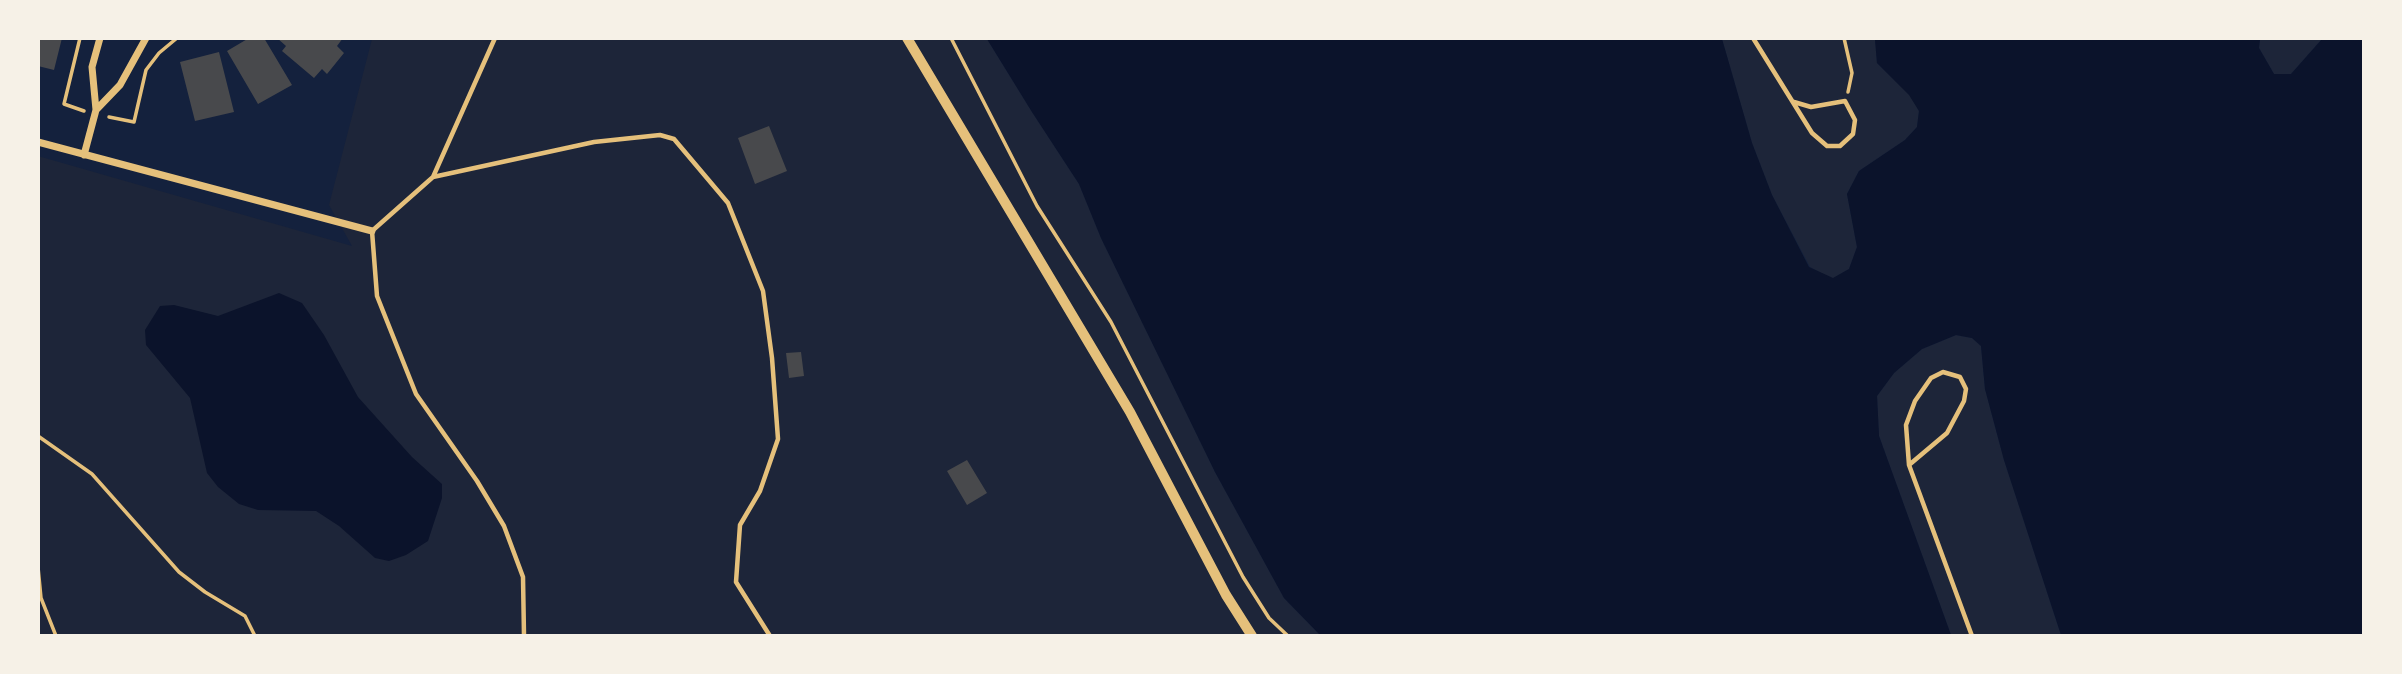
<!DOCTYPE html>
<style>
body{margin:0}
#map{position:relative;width:2402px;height:674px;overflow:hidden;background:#14213d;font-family:Jost,sans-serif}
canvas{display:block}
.frame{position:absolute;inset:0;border:40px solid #f6f1e7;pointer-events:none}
</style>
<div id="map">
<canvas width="2402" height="674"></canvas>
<div class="frame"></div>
</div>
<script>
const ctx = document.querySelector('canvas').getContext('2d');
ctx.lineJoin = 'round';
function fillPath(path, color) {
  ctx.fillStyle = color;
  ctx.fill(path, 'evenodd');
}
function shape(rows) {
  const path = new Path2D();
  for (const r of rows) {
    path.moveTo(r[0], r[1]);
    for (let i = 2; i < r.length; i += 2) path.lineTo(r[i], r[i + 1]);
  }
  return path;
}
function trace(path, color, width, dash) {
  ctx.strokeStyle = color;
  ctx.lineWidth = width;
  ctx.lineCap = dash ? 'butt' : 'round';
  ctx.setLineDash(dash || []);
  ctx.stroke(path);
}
fillPath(shape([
 [372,39,987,39,1032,112,1079,184,1101,238,1215,472,1284,598,1320,635,39,635,38,156,352,246,329,205],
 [1722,39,1875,39,1877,63,1910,95,1919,111,1917,127,1905,140,1859,171,1847,194,1857,247,1849,269,1832,279,1810,267,1772,195,1752,143],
 [2260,39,2322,39,2291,74,2274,74,2259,48],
 [1956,335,1972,338,1981,346,1985,389,2004,460,2061,635,1951,635,1879,436,1877,396,1894,373,1922,349]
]), '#1d2539');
fillPath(shape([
 [987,39,1722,39,1752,143,1772,195,1809,267,1833,278,1849,269,1857,247,1847,194,1859,171,1905,140,1917,127,1919,111,1909,95,1877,63,1875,39,2260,39,2259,48,2274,74,2291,74,2322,39,2363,39,2363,635,2061,635,2004,460,1985,389,1981,346,1972,338,1956,335,1922,349,1894,373,1877,396,1879,436,1951,635,1320,635,1284,598,1215,472,1101,238,1079,184,1032,112],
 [279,293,302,303,324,335,358,397,412,457,442,484,442,498,428,541,406,555,389,561,375,558,339,526,316,511,258,510,239,504,218,487,207,473,190,398,146,345,145,330,160,306,174,305,218,316]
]), '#0b132b');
fillPath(shape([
 [38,38,62,38,54,70,38,66],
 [249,38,264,38,292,85,258,104,227,51],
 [277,38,343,38,337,46,344,53,327,74,322,69,314,78,282,51,286,46],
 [219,52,234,112,195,121,180,62],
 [769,126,787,171,755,184,738,138],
 [801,352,804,376,789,378,786,353],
 [967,460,987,493,967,505,947,471]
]), '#48494c');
trace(shape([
 [80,38,64,104,84,111],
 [951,38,1037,206,1111,322,1243,577,1269,618,1288,636],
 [1844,38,1852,73,1848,92],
 [109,117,134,122,146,70,159,53,177,38],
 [38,436,92,474,179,572,205,592,245,616,255,636],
 [38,567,41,598,56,636]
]), '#e5c07b', 3.5);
trace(shape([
 [495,38,433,177,372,231,377,296,416,394,477,481,504,526,523,577,524,636],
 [1753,38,1812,133,1827,146,1840,146,1853,134,1855,120,1845,101,1811,107,1794,102],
 [433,177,594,142,660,135,674,139,728,203,763,291,772,358,778,439,760,491,740,525,736,582,770,636],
 [1909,465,1947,433,1964,401,1966,389,1960,377,1943,372,1931,378,1915,401,1906,425,1909,465,1972,636]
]), '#e5c07b', 4.5);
trace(shape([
 [96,110,120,85,146,38],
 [38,142,372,231],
 [84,155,96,110,92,67,100,38]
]), '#e5c07b', 7);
trace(shape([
 [907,38,1130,412,1226,595,1252,636]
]), '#e5c07b', 10);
</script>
